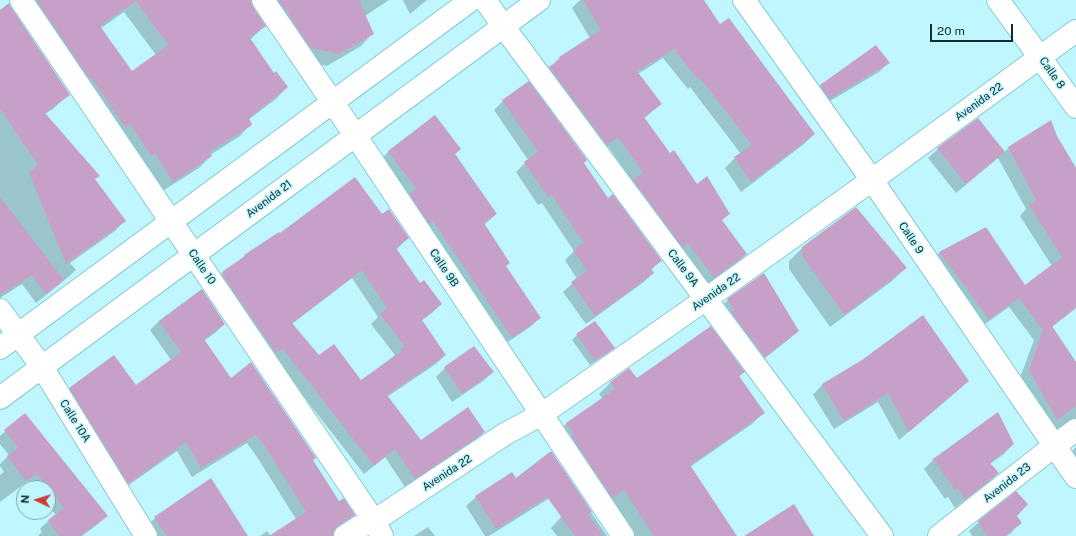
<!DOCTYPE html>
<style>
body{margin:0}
#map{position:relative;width:1076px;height:536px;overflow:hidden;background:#c0f7fe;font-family:"Public Sans",sans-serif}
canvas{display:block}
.north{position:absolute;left:16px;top:480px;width:40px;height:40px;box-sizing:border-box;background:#c0f7fe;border:1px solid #7aa6ac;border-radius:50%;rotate:274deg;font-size:11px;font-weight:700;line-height:16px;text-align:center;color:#102d30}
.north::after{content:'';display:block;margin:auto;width:14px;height:18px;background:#cc3d39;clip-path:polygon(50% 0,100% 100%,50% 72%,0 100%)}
.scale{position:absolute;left:930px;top:24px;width:83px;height:18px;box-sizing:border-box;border:2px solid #102d30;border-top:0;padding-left:5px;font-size:12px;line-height:14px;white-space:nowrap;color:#102d30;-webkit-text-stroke:3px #c0f7fe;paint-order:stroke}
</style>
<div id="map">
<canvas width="1076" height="536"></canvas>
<div class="north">N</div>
<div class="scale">20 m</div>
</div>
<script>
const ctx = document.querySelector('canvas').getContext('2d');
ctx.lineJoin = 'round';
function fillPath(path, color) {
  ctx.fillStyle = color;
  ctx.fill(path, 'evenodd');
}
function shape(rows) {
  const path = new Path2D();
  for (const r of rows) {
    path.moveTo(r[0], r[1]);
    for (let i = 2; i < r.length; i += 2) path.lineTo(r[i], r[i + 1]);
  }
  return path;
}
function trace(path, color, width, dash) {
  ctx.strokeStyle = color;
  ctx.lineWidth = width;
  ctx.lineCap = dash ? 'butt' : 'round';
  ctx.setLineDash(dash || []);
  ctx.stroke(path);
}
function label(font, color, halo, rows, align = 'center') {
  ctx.font = font + ' "Public Sans",sans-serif';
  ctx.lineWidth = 3;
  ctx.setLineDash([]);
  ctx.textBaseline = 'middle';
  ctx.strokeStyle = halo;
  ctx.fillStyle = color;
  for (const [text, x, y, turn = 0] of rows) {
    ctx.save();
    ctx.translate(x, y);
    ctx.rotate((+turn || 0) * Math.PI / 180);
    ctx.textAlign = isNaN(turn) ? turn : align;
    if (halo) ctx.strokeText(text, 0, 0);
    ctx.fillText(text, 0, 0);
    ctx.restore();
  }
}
fillPath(shape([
 [14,0,250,0,250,1,264,26,250,40,273,74,287,87,276,99,248,120,251,124,240,136,210,155,211,156,199,168,161,192],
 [124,12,156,55,132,72,100,29],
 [256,0,389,0,365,16,372,34,361,46,327,66,299,60],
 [403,0,427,0,410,14],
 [580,0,703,0,720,26,814,134,804,144,741,192,725,168,735,158,741,154,690,87,688,89,663,58,638,74,660,104,644,119,669,155,697,185,728,214,721,221,746,254,736,264,704,287,608,146,597,154,545,74,559,58,590,38,572,8],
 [0,23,63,99,53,109,45,114,124,221,115,231,70,263,76,270,66,279,36,303,22,284,0,298],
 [876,46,888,63,879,72,820,107,811,95,820,86],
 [503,101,583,163,607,200,661,261,651,270,653,273,644,282,586,324,563,292,577,279,565,260,574,251,542,203,538,205,516,172,528,160,494,110],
 [1056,137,1076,168,1076,308,1052,327,1076,364,1076,432,1064,427,1058,429,1052,433,1020,378,1034,340,1009,307,978,329,930,262,940,252,1024,287,1052,266,1020,216,1026,209,998,158,956,193,928,158,938,149,1004,152,1009,148],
 [460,149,455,154,496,214,484,225,505,267,539,318,530,327,502,346,379,161,389,151],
 [381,215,408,238,396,250,420,284,441,304,432,313,421,321,445,355,436,364,387,397,420,441,484,432,475,441,405,487,385,457,364,474,273,357,213,282,222,273,240,260,245,256],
 [352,278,378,317,371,324,395,355,361,381,319,357,292,324],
 [803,247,905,268,892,281,830,327,789,269,789,261],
 [201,290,224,324,215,333,204,341,231,379,312,461,338,503,354,515,345,524,333,532,332,536,260,536,267,531,271,536,296,519,257,457,247,443,192,477,177,451,119,492,61,398,70,389,136,387,171,360,150,330,159,321],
 [728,300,798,331,788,340,755,366,719,309],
 [595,322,613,348,609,352,590,365,572,340,577,335],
 [862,361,958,390,899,440,878,402,834,429,813,395,822,385],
 [445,368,493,372,483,381,452,402,436,377],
 [629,369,636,380,743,372,739,377,763,413,752,424,690,467,736,536,620,536,587,487,607,464,582,479,556,434,567,423,603,399,599,394,610,383],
 [25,414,107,516,98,524,82,536,38,536,42,532,40,529,48,521,56,515,48,506,48,488,34,488,28,481,0,502,0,475,4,472,0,466,0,464,9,455,0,444,0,436],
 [997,414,1013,444,1004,454,990,464,998,473,989,482,955,508,948,497,945,499,924,469,933,460],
 [1076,447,1076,470,1067,456],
 [515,480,561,491,489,536,485,536,466,506,476,497],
 [1016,493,1016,516,1020,523,1011,533,1007,536,972,536,969,531,979,522],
 [580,496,607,536,557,536,551,528],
 [155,518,247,536,152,536,146,527],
 [428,527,435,536,414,536,417,534]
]), '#0003');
fillPath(shape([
 [36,0,251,0,253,7,266,26,252,36,248,35,274,73,276,71,288,87,249,118,252,125,209,152,212,156,173,182,155,153,151,156,130,124,125,127,92,79,90,80],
 [136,1,168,45,132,71,100,26],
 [278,0,359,0,374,34,339,54,311,48,293,22,287,11,286,11],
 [583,0,704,0,720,24,729,18,815,134,751,182,734,157,752,145,700,78,698,80,674,49,637,71,662,104,644,117,670,153,674,150,697,184,707,176,730,214,722,220,747,254,714,278,688,243,682,247,633,180,643,173,618,137,607,145,549,67,560,59,559,57,601,30],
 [9,3,11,7,70,95,45,113,100,176,95,179,126,221,66,264,29,173,38,165,0,109,0,10],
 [876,45,890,63,829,99,820,85],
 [529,81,587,160,584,163,608,198,613,194,662,261,651,268,654,273,595,316,571,282,587,271,573,250,584,243,551,194,548,197,524,162,538,152,502,100],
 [435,115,461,149,455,154,497,214,484,223,510,263,506,266,541,318,512,338,433,221,429,224,409,194,416,189,388,151],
 [978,118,1005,152,966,184,937,148],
 [1051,120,1057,136,1076,168,1076,308,1052,326,1076,362,1076,406,1057,420,1029,370,1043,330,1019,298,989,319,939,252,986,227,1025,285,1062,257,1029,205,1036,200,1008,147],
 [355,177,382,214,389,209,409,238,396,248,420,283,424,280,442,304,422,320,446,355,387,395,421,440,468,407,485,432,415,479,395,449,374,466,283,349,276,353,222,274,223,274,222,272,245,256,244,255,279,232,280,233],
 [362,270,387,308,380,314,404,346,400,349,402,351,361,380,334,344,319,355,292,323],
 [0,197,64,280,46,294,32,275,0,295],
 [856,207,907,268,844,315,802,255,802,247],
 [764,273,799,331,765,357,731,312,734,310,727,299],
 [202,289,225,324,204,339,231,378,251,362,316,458,313,460,339,501,344,498,355,515,338,526,334,530,333,536,269,536,306,512,266,448,256,435,201,468,186,442,128,484,69,388,114,355,136,385,181,352,159,321],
 [923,315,969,381,909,432,888,393,844,421,822,384,862,360],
 [595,321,615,348,595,361,576,334],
 [711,326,745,372,739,376,765,413,690,465,737,536,654,536,624,490,612,498,571,436,574,434,566,423,615,389,610,382,629,368,637,378],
 [474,346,494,372,462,394,444,367],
 [998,412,1014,444,990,463,999,473,965,500,958,488,955,490,933,459],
 [25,413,108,516,80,536,59,536,48,520,64,508,37,474,26,481,7,456,18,448,4,430],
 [551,451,592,512,588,514,603,536,575,536,547,497,496,529,475,496,512,472,516,478],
 [211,478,248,536,167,536,154,517],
 [1016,491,1028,504,1017,516,1022,523,1005,536,987,536,978,521],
 [794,504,814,536,744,536]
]), '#c7a0c7');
const minor = shape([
 [21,0,374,521,382,536],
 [263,0,355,135,623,536],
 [485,0,503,26,882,536],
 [744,0,872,180,1076,477],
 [998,0,1076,107],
 [0,310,42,367,146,536],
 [0,348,471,0],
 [0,398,539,0],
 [345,536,359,527,374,521,505,434,542,414,706,299,872,180,1076,31],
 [939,536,1054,446,1076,430]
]);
trace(minor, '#86cad3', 24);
trace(minor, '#fff', 22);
label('11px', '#102d30', '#c0f7fe', [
 ["Calle 8",1052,73,55],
 ["Avenida 22",979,102,-36],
 ["Avenida 21",269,199,-37],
 ["Calle 9",911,238,56],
 ["Calle 10",202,267,56],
 ["Calle 9B",444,268,56],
 ["Calle 9A",683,268,53],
 ["Avenida 22",716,292,-35],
 ["Calle 10A",75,421,58],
 ["Avenida 22",447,473,-33],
 ["Avenida 23",1007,483,-38]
]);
</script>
